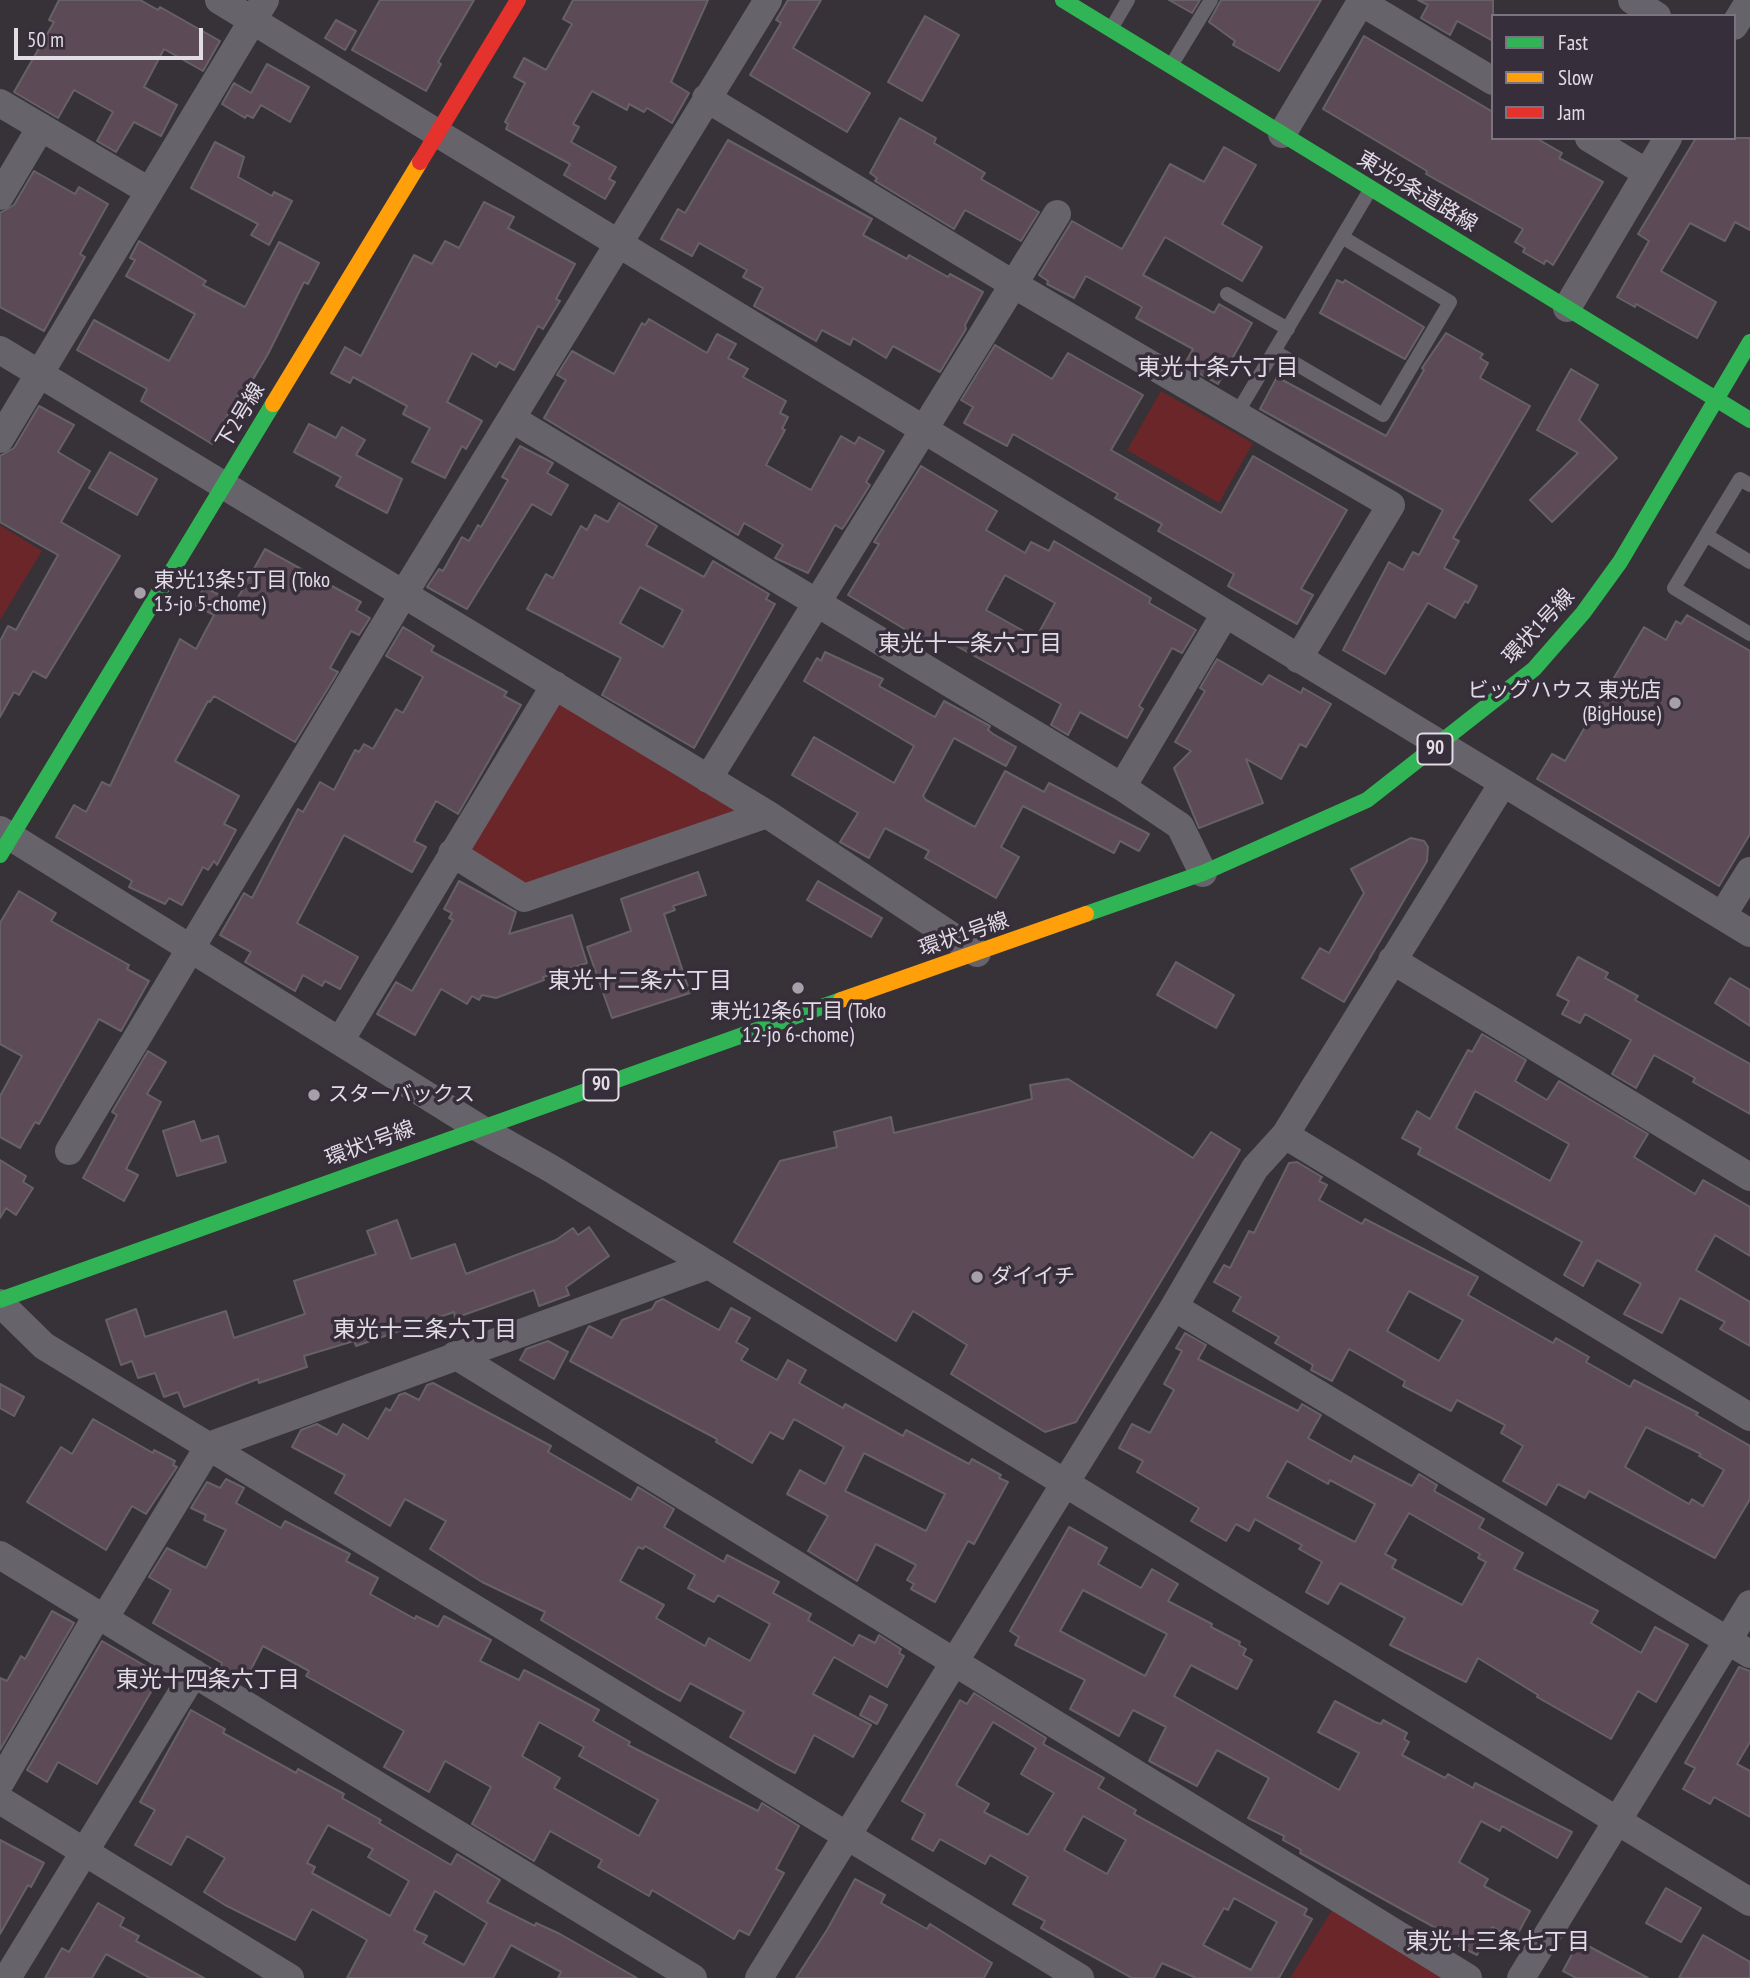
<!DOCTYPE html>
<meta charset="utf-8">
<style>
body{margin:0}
#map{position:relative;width:1750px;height:1978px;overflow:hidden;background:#363238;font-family:"PT Sans Narrow",sans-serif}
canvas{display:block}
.legend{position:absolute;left:1491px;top:14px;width:245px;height:126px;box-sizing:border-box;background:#372e3c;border:2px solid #7b7480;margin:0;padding:9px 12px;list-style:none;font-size:21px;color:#e2dce5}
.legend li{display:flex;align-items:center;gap:14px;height:35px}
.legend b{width:35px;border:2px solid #7b7480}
.scale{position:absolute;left:14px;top:28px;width:189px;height:32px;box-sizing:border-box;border:4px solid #e2dce5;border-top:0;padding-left:9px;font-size:21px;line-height:24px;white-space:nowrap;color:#e2dce5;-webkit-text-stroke:5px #372e3c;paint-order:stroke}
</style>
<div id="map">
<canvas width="1750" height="1978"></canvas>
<ul class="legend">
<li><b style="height:9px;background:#30b455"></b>Fast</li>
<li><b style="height:9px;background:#ff9f0a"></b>Slow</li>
<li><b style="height:9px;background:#e5322d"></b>Jam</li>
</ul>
<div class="scale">50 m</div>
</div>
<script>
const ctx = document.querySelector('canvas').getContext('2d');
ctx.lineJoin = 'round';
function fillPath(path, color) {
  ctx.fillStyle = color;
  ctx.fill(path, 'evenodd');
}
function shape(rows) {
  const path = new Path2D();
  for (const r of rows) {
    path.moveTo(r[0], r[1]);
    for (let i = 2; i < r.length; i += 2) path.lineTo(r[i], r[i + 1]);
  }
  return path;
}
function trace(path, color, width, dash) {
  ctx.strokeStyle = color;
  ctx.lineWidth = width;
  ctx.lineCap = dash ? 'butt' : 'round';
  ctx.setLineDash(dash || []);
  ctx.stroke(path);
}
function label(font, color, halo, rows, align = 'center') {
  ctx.font = font + ' "PT Sans Narrow","Noto Sans JP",sans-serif';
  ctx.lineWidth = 7;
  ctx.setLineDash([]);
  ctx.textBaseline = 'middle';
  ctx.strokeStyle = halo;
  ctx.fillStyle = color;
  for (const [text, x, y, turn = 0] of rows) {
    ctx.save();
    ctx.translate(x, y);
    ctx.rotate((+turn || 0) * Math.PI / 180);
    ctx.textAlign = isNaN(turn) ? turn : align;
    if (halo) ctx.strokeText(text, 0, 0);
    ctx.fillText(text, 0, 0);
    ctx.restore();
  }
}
fillPath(shape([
 [1161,391,1253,443,1219,503,1127,450],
 [0,525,42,551,0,620],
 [555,685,767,814,524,898,453,853],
 [1332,1910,1445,1978,1290,1978]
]), '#6a2629');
const building = shape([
 [59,0,140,0,158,10,160,7,220,41,203,71,164,49,144,87,177,105,161,136,134,122,116,152,97,141,113,112,74,90,58,118,14,92,54,22,49,20,59,0],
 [380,0,474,0,438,62,441,64,426,91,352,50,380,0],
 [573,0,708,0,671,82,689,93,672,123,647,108,644,112,629,104,627,110,592,91,573,124,579,127,571,142,616,167,609,179,615,182,605,199,564,175,570,164,506,129,508,124,505,122,525,83,514,77,524,58,546,70,572,24,563,19,573,0],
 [788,0,821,0,793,48,870,93,847,132,750,75,781,23,776,20,788,0],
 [1169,0,1200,0,1192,13,1169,0],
 [1221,0,1321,0,1279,71,1233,45,1235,41,1209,22,1221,0],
 [1418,0,1493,0,1493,41,1457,21,1450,35,1421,18,1428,5,1418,0],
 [925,16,959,35,922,101,888,82,925,16],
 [336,20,356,31,345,50,325,38,336,20],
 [1364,36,1493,112,1493,138,1536,138,1562,153,1559,158,1603,182,1553,265,1546,260,1544,264,1523,252,1525,248,1515,242,1523,229,1426,174,1427,171,1323,109,1364,36],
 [267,64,309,87,290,122,261,105,253,118,247,115,245,118,222,104,234,83,251,93,267,64],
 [900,118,936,138,934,143,985,173,981,179,1039,212,1021,241,965,210,954,229,875,181,877,178,870,173,900,118],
 [1696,138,1750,138,1750,230,1735,222,1725,241,1690,223,1661,271,1716,302,1697,338,1636,304,1635,307,1617,297,1649,241,1638,234,1696,138],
 [728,140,872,219,863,235,907,259,909,255,948,277,950,274,983,292,965,325,966,329,940,372,893,346,886,358,853,338,850,345,822,330,816,341,754,306,763,288,743,277,747,270,699,243,692,256,661,239,678,209,685,213,728,140],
 [215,142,244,157,238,177,272,196,274,192,292,201,269,245,251,235,258,224,191,188,215,142],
 [1224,147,1256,165,1222,224,1262,247,1242,281,1165,237,1143,275,1214,313,1219,304,1252,323,1218,384,1184,365,1193,349,1136,318,1142,307,1086,276,1074,298,1047,284,1048,281,1039,275,1072,221,1122,249,1170,164,1204,182,1224,147],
 [34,171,75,194,79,187,108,204,80,254,85,257,44,331,0,307,0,213,14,205,34,171],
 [484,202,514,217,508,228,575,264,556,299,560,301,543,329,538,326,514,370,499,362,496,367,472,353,447,402,482,421,466,449,462,446,445,478,412,462,430,428,403,414,407,406,353,377,350,383,331,373,345,347,361,356,414,255,432,264,445,241,459,248,484,202],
 [139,241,206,281,203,285,245,307,279,242,319,263,308,284,304,282,268,354,242,398,238,395,212,444,141,401,147,389,77,350,94,320,169,361,195,314,126,276,135,260,130,258,139,241],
 [1337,280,1343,283,1345,280,1424,327,1405,359,1320,313,1337,280],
 [649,319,707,353,717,334,736,344,728,358,748,369,743,377,786,401,780,413,788,417,782,429,785,430,766,465,811,490,841,436,855,444,859,437,884,451,866,482,870,485,845,525,842,529,835,525,808,573,775,558,783,545,744,523,738,535,544,418,566,380,557,375,572,351,614,374,642,323,645,325,649,319],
 [1446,333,1483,354,1480,358,1488,363,1480,378,1530,406,1453,538,1459,541,1444,568,1477,586,1468,603,1465,601,1455,618,1428,603,1385,674,1343,650,1389,562,1403,570,1413,552,1419,555,1443,510,1260,409,1277,377,1386,436,1424,370,1422,368,1446,333],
 [995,345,1052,379,1068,353,1143,395,1111,450,1221,513,1253,456,1347,510,1301,589,1313,595,1297,624,1228,586,1234,574,1158,531,1162,524,1115,498,1118,494,1013,434,1007,446,964,423,973,407,961,400,995,345],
 [1571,369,1598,385,1579,420,1617,458,1552,522,1530,500,1578,453,1537,430,1571,369],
 [39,406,74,425,58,452,90,471,61,522,120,556,46,678,33,671,19,695,14,692,0,717,0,641,8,626,16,630,58,555,0,522,0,456,14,448,39,406],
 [309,424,336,438,342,427,365,440,356,455,402,479,387,513,336,486,341,477,294,452,309,424],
 [520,446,553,463,547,473,568,485,551,515,532,504,467,609,427,587,439,569,443,571,462,537,469,541,478,525,481,527,508,480,502,477,520,446],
 [110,452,157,479,137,515,89,488,110,452],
 [921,466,997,511,986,530,1025,553,1031,542,1049,551,1054,541,1151,598,1149,603,1196,630,1182,653,1172,648,1139,706,1143,709,1127,738,1080,712,1068,735,1051,725,1061,704,942,638,936,648,848,595,879,544,874,542,921,466],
 [1005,575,1055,603,1036,638,986,610,1005,575],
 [619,503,657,526,646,545,704,577,713,561,769,594,766,599,775,604,694,748,602,695,621,658,527,609,546,574,553,578,581,526,587,530,595,515,608,522,619,503],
 [640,587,683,610,663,647,620,623,640,587],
 [265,549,361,602,356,610,370,618,359,635,351,631,330,668,338,672,295,742,214,696,210,702,208,701,175,761,239,796,224,824,236,830,217,865,214,861,208,870,203,867,182,905,169,898,165,904,129,887,132,881,56,837,74,805,86,812,102,782,110,786,180,639,196,649,214,615,195,605,204,587,235,603,265,549],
 [1687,615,1750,651,1750,834,1719,886,1537,779,1552,754,1565,761,1644,627,1666,640,1676,621,1681,624,1687,615],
 [403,627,434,646,431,651,507,692,504,696,521,705,458,814,436,801,414,841,426,847,412,872,344,835,297,923,358,957,340,989,325,981,322,986,303,975,295,991,245,962,251,952,220,935,244,893,252,898,298,809,303,812,320,782,334,790,355,750,359,752,364,744,373,749,396,709,403,713,423,677,386,656,403,627],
 [825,652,883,679,879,686,935,717,944,701,990,726,988,730,993,734,1016,747,1006,766,954,738,923,796,926,800,975,827,1005,771,1044,792,1049,783,1149,834,1139,851,1120,841,1114,853,1023,806,1001,847,1019,857,996,898,925,858,929,851,885,828,869,858,840,842,858,813,792,775,814,737,894,783,914,746,804,681,817,658,821,661,825,652],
 [1217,659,1262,685,1269,675,1301,693,1303,688,1331,704,1306,747,1300,744,1281,779,1246,759,1263,803,1199,828,1174,768,1191,751,1175,742,1205,691,1200,688,1217,659],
 [1411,838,1424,841,1428,847,1427,861,1344,1002,1302,978,1320,948,1329,953,1364,893,1351,869,1411,838],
 [698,872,706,895,673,906,675,910,664,914,690,993,612,1018,587,947,631,931,621,899,698,872],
 [459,881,516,912,509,934,572,915,587,963,543,977,544,980,496,998,482,995,479,1000,472,996,467,1004,441,989,415,1035,377,1014,396,982,412,991,453,920,449,918,452,913,444,909,459,881],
 [818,881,882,918,871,937,807,900,818,881],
 [19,891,56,913,51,921,129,965,127,969,149,981,121,1031,99,1019,39,1124,35,1122,20,1148,0,1137,0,1096,22,1056,0,1044,0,923,19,891],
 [1578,957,1608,973,1605,978,1638,996,1635,1000,1750,1064,1750,1114,1693,1082,1695,1078,1654,1055,1636,1088,1612,1074,1631,1040,1585,1014,1580,1023,1562,1014,1569,1001,1557,995,1578,957],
 [1176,962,1234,995,1216,1028,1157,995,1176,962],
 [1730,978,1750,990,1750,1026,1715,1003,1730,978],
 [1482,1034,1526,1060,1515,1081,1547,1100,1559,1081,1648,1134,1634,1157,1695,1194,1703,1180,1750,1207,1750,1256,1715,1235,1696,1270,1750,1302,1750,1346,1720,1329,1725,1322,1680,1298,1662,1333,1624,1314,1641,1284,1597,1260,1583,1286,1564,1275,1582,1242,1418,1154,1421,1148,1402,1138,1417,1111,1430,1119,1468,1050,1472,1052,1482,1034],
 [1475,1091,1569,1144,1550,1181,1456,1128,1475,1091],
 [148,1051,166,1062,147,1094,161,1102,126,1169,138,1175,124,1201,83,1178,117,1115,112,1112,148,1051],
 [1068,1079,1193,1158,1211,1132,1240,1150,1076,1422,1045,1432,951,1374,967,1345,913,1311,896,1341,734,1242,780,1161,837,1147,834,1132,891,1117,894,1133,1032,1099,1030,1085,1068,1079],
 [194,1121,201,1141,218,1136,226,1162,177,1176,163,1131,194,1121],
 [0,1160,26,1176,23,1182,33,1188,16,1215,6,1208,0,1218,0,1160],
 [1297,1162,1322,1177,1319,1181,1327,1185,1319,1200,1362,1224,1365,1219,1478,1277,1468,1295,1553,1343,1556,1338,1589,1357,1586,1362,1630,1387,1634,1380,1698,1413,1696,1415,1750,1446,1750,1499,1715,1558,1589,1491,1585,1498,1558,1484,1546,1505,1503,1481,1523,1446,1501,1433,1505,1425,1457,1400,1451,1411,1403,1386,1405,1381,1349,1349,1332,1381,1311,1370,1313,1365,1275,1343,1279,1337,1233,1311,1241,1297,1214,1282,1224,1265,1230,1268,1249,1231,1254,1233,1289,1163,1297,1162],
 [1409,1291,1463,1320,1439,1361,1387,1331,1409,1291],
 [1646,1427,1701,1454,1699,1456,1724,1470,1703,1506,1692,1499,1689,1504,1625,1467,1646,1427],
 [397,1220,411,1259,455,1244,466,1274,556,1240,573,1228,578,1235,589,1227,609,1256,566,1287,569,1295,539,1306,534,1290,455,1318,454,1312,356,1346,354,1341,304,1356,307,1367,259,1383,258,1379,184,1407,178,1392,164,1397,155,1373,138,1378,132,1361,121,1365,106,1320,136,1309,145,1337,226,1311,234,1338,305,1314,294,1281,376,1254,367,1231,397,1220],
 [663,1299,719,1330,731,1308,750,1318,736,1342,748,1349,741,1360,777,1380,788,1360,806,1370,799,1383,843,1408,845,1404,903,1436,906,1430,969,1464,972,1459,1001,1475,999,1478,1008,1482,974,1544,968,1541,935,1602,911,1589,914,1584,907,1580,916,1565,876,1544,857,1581,808,1551,828,1516,787,1494,800,1470,825,1484,844,1447,794,1419,783,1439,770,1432,752,1463,716,1442,717,1439,570,1361,589,1326,612,1338,622,1320,652,1309,656,1302,663,1299],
 [864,1453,945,1494,926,1531,845,1491,864,1453],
 [1185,1333,1206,1345,1198,1359,1298,1411,1302,1404,1321,1415,1308,1438,1351,1462,1354,1456,1412,1486,1419,1474,1437,1485,1434,1491,1484,1519,1479,1528,1523,1553,1514,1569,1598,1611,1591,1623,1641,1653,1655,1627,1688,1645,1656,1702,1638,1691,1611,1739,1537,1697,1538,1695,1478,1658,1466,1682,1390,1645,1405,1618,1340,1583,1328,1604,1306,1592,1322,1562,1299,1549,1302,1545,1255,1519,1249,1531,1236,1524,1226,1541,1191,1521,1199,1508,1137,1472,1143,1461,1119,1448,1132,1424,1150,1433,1174,1390,1164,1384,1182,1351,1176,1348,1185,1333],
 [1287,1461,1328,1484,1330,1480,1375,1504,1355,1542,1267,1497,1287,1461],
 [1409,1513,1480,1554,1478,1558,1486,1562,1462,1605,1392,1568,1396,1560,1385,1554,1409,1513],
 [548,1341,568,1352,554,1379,520,1360,526,1349,548,1341],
 [433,1383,551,1446,548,1452,631,1500,638,1487,674,1509,664,1527,724,1562,727,1555,779,1582,773,1593,811,1614,808,1620,853,1646,859,1635,875,1643,879,1635,901,1649,899,1653,904,1656,887,1687,834,1657,813,1694,871,1725,853,1757,814,1735,795,1773,777,1764,730,1737,744,1712,690,1683,680,1701,656,1688,541,1620,545,1612,482,1582,430,1549,446,1521,405,1499,390,1526,335,1493,345,1475,292,1447,301,1430,317,1424,337,1435,343,1424,368,1439,386,1408,390,1411,399,1395,405,1393,419,1400,427,1385,433,1383],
 [645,1546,695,1575,688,1588,714,1602,718,1595,770,1624,750,1661,709,1638,705,1646,656,1618,664,1605,620,1581,638,1547,643,1549,645,1546],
 [0,1384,24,1397,14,1416,0,1408,0,1384],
 [93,1419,153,1453,154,1450,175,1461,173,1465,177,1467,146,1514,132,1506,106,1550,27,1502,61,1447,72,1454,93,1419],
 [226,1479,244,1488,236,1503,281,1528,285,1521,350,1554,346,1561,378,1578,370,1594,415,1619,416,1616,438,1627,444,1616,491,1640,480,1661,519,1680,524,1670,538,1677,599,1710,593,1721,630,1742,628,1745,758,1811,762,1803,799,1826,776,1869,784,1873,749,1935,739,1930,734,1939,652,1890,649,1896,598,1867,602,1860,550,1831,534,1861,472,1824,491,1787,445,1761,429,1792,384,1767,404,1731,306,1676,309,1671,263,1646,245,1681,220,1668,222,1663,153,1623,171,1590,149,1577,167,1548,206,1568,226,1530,204,1520,206,1515,191,1508,207,1482,220,1488,226,1479],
 [539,1722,584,1747,579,1756,658,1800,639,1836,554,1788,560,1778,522,1756,539,1722],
 [1069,1527,1107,1548,1098,1564,1141,1588,1152,1569,1178,1584,1168,1601,1212,1624,1211,1627,1240,1642,1239,1645,1246,1649,1243,1655,1252,1660,1237,1689,1191,1665,1174,1696,1339,1790,1359,1753,1318,1732,1335,1701,1375,1722,1381,1724,1383,1720,1407,1733,1404,1739,1409,1742,1402,1755,1445,1778,1448,1774,1473,1788,1475,1783,1572,1832,1557,1858,1502,1826,1500,1831,1481,1821,1459,1862,1488,1879,1484,1886,1530,1911,1515,1939,1492,1927,1477,1955,1459,1946,1461,1942,1300,1853,1301,1850,1283,1840,1284,1836,1248,1818,1269,1778,1217,1750,1197,1786,1149,1761,1166,1727,1133,1710,1119,1736,1070,1709,1085,1680,1015,1645,1019,1637,1010,1631,1069,1527],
 [1083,1590,1167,1634,1145,1676,1060,1631,1083,1590],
 [52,1611,74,1623,0,1750,0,1678,7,1681,21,1656,25,1659,52,1611],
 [102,1641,161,1675,97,1784,58,1762,47,1782,27,1770,102,1641],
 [1739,1667,1750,1671,1750,1742,1737,1764,1750,1771,1750,1817,1714,1797,1710,1804,1683,1789,1695,1768,1685,1763,1739,1667],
 [974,1693,1046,1738,1043,1744,1104,1778,1098,1788,1136,1810,1134,1814,1307,1909,1304,1915,1312,1919,1279,1978,1196,1978,1162,1963,1154,1978,1132,1978,1041,1928,1045,1921,1013,1904,1028,1877,990,1855,985,1864,940,1839,933,1851,912,1839,925,1814,902,1801,960,1700,967,1704,974,1693],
 [993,1722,1036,1748,1021,1774,1054,1793,1028,1835,984,1812,989,1804,956,1785,993,1722],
 [1083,1816,1126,1840,1107,1874,1064,1850,1083,1816],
 [1234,1898,1277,1922,1251,1970,1203,1945,1224,1908,1228,1910,1234,1898],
 [870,1696,887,1705,877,1724,860,1715,870,1696],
 [191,1710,225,1729,223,1733,296,1773,298,1769,344,1794,342,1798,381,1820,379,1823,451,1865,457,1854,500,1880,487,1902,535,1926,536,1923,560,1934,637,1978,558,1978,561,1972,511,1945,493,1978,347,1978,367,1940,312,1909,295,1940,225,1905,204,1892,225,1858,187,1836,171,1865,135,1845,155,1810,140,1802,191,1710],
 [328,1825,373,1849,368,1857,409,1881,390,1916,312,1873,315,1867,307,1863,328,1825],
 [435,1891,487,1923,464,1965,423,1943,427,1936,414,1930,435,1891],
 [0,1840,44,1863,31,1887,28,1885,0,1934,0,1840],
 [855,1879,885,1895,881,1903,927,1929,930,1924,992,1963,984,1978,796,1978,827,1930,855,1879],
 [1666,1888,1701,1908,1681,1942,1646,1923,1666,1888],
 [98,1903,124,1918,120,1926,139,1936,136,1941,204,1978,150,1978,106,1954,92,1978,45,1978,62,1948,69,1952,98,1903],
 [1703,1935,1750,1962,1750,1978,1679,1978,1703,1935],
 [1579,1941,1648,1978,1576,1978,1563,1971,1579,1941]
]);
fillPath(building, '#5c4b56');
trace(building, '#666165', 2);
trace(shape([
 [1111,29,1128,0],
 [1172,64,1211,0],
 [1227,294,1288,329],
 [1274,351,1383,415,1450,302,1342,237],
 [1236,415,1370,190],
 [1750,485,1740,479,1706,535,1750,562],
 [1706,535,1674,588,1750,634]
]), '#67636a', 14);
trace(shape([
 [219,0,1750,933],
 [1632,0,1657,16],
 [1361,2,1493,81],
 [1734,26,1750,0],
 [706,98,1013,284,1391,505,1298,659],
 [0,103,149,191],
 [1282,134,1362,0],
 [1589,138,1647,173],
 [0,196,41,127],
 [1567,308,1668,138],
 [0,350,767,814,977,953],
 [514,420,1122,787,1180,826,1203,873],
 [0,439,265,0],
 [708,779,1057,214],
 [1122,787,1225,614],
 [0,830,479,1128,550,1168,1750,1902],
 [452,853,524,898,767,814],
 [1722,916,1750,871],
 [1392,960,1750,1177],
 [340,1041,555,685],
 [1285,1135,1750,1417],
 [69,1151,403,595,768,0],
 [0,1303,44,1346,1080,1978],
 [1174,1307,1750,1654],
 [455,1355,1468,1978],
 [0,1555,693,1978],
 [104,1619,209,1446,706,1266],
 [0,1783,98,1614],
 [0,1800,290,1978],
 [7,1978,194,1673],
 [759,1978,1174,1307,1255,1168,1285,1135,1503,783],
 [1521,1978,1750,1604]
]), '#67636a', 28);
trace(shape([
 [1063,0,1750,420],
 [0,855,273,404],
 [1086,914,1203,873,1367,800,1534,669,1583,613,1620,562,1750,342],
 [0,1300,841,1000]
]), '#30b455', 16);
trace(shape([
 [273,404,420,162],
 [841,1000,1086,914]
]), '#ff9f0a', 16);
trace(shape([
 [420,162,518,0]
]), '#e5322d', 16);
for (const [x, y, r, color] of [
 [140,593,7,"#a6a0a8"],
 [1675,703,7,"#a6a0a8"],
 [798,988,7,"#a6a0a8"],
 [314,1095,7,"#a6a0a8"],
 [977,1277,7,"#a6a0a8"]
]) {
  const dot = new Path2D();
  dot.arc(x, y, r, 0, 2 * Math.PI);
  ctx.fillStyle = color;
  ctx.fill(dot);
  trace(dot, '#372e3c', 2.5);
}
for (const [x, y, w] of [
 [1435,749,35],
 [601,1085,35]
]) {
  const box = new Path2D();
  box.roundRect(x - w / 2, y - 15.5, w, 31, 5);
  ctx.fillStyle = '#372e3c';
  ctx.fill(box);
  trace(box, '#e2dce5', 2);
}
label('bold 19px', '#e2dce5', null, [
 ["90",1435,749],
 ["90",601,1085]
]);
label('21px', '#e2dce5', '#372e3c', [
 ["東光9条道路線",1417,192,31],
 ["下2号線",241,416,-59],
 ["環状1号線",1539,627,-47],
 ["環状1号線",964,935,-19],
 ["環状1号線",370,1144,-20]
]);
label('21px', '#e2dce5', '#372e3c', [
 ["東光13条5丁目 (Toko",154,581],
 ["13-jo 5-chome)",154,605],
 ["ビッグハウス 東光店",1661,691,"right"],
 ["(BigHouse)",1661,715,"right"],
 ["東光12条6丁目 (Toko",798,1012,"center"],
 ["12-jo 6-chome)",798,1036,"center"],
 ["スターバックス",328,1095],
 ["ダイイチ",991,1277]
], 'left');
label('23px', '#e2dce5', '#372e3c', [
 ["東光十条六丁目",1218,368],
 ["東光十一条六丁目",970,644],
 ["東光十二条六丁目",640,981],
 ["東光十三条六丁目",425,1330],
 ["東光十四条六丁目",208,1680],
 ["東光十三条七丁目",1498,1942]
]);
</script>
